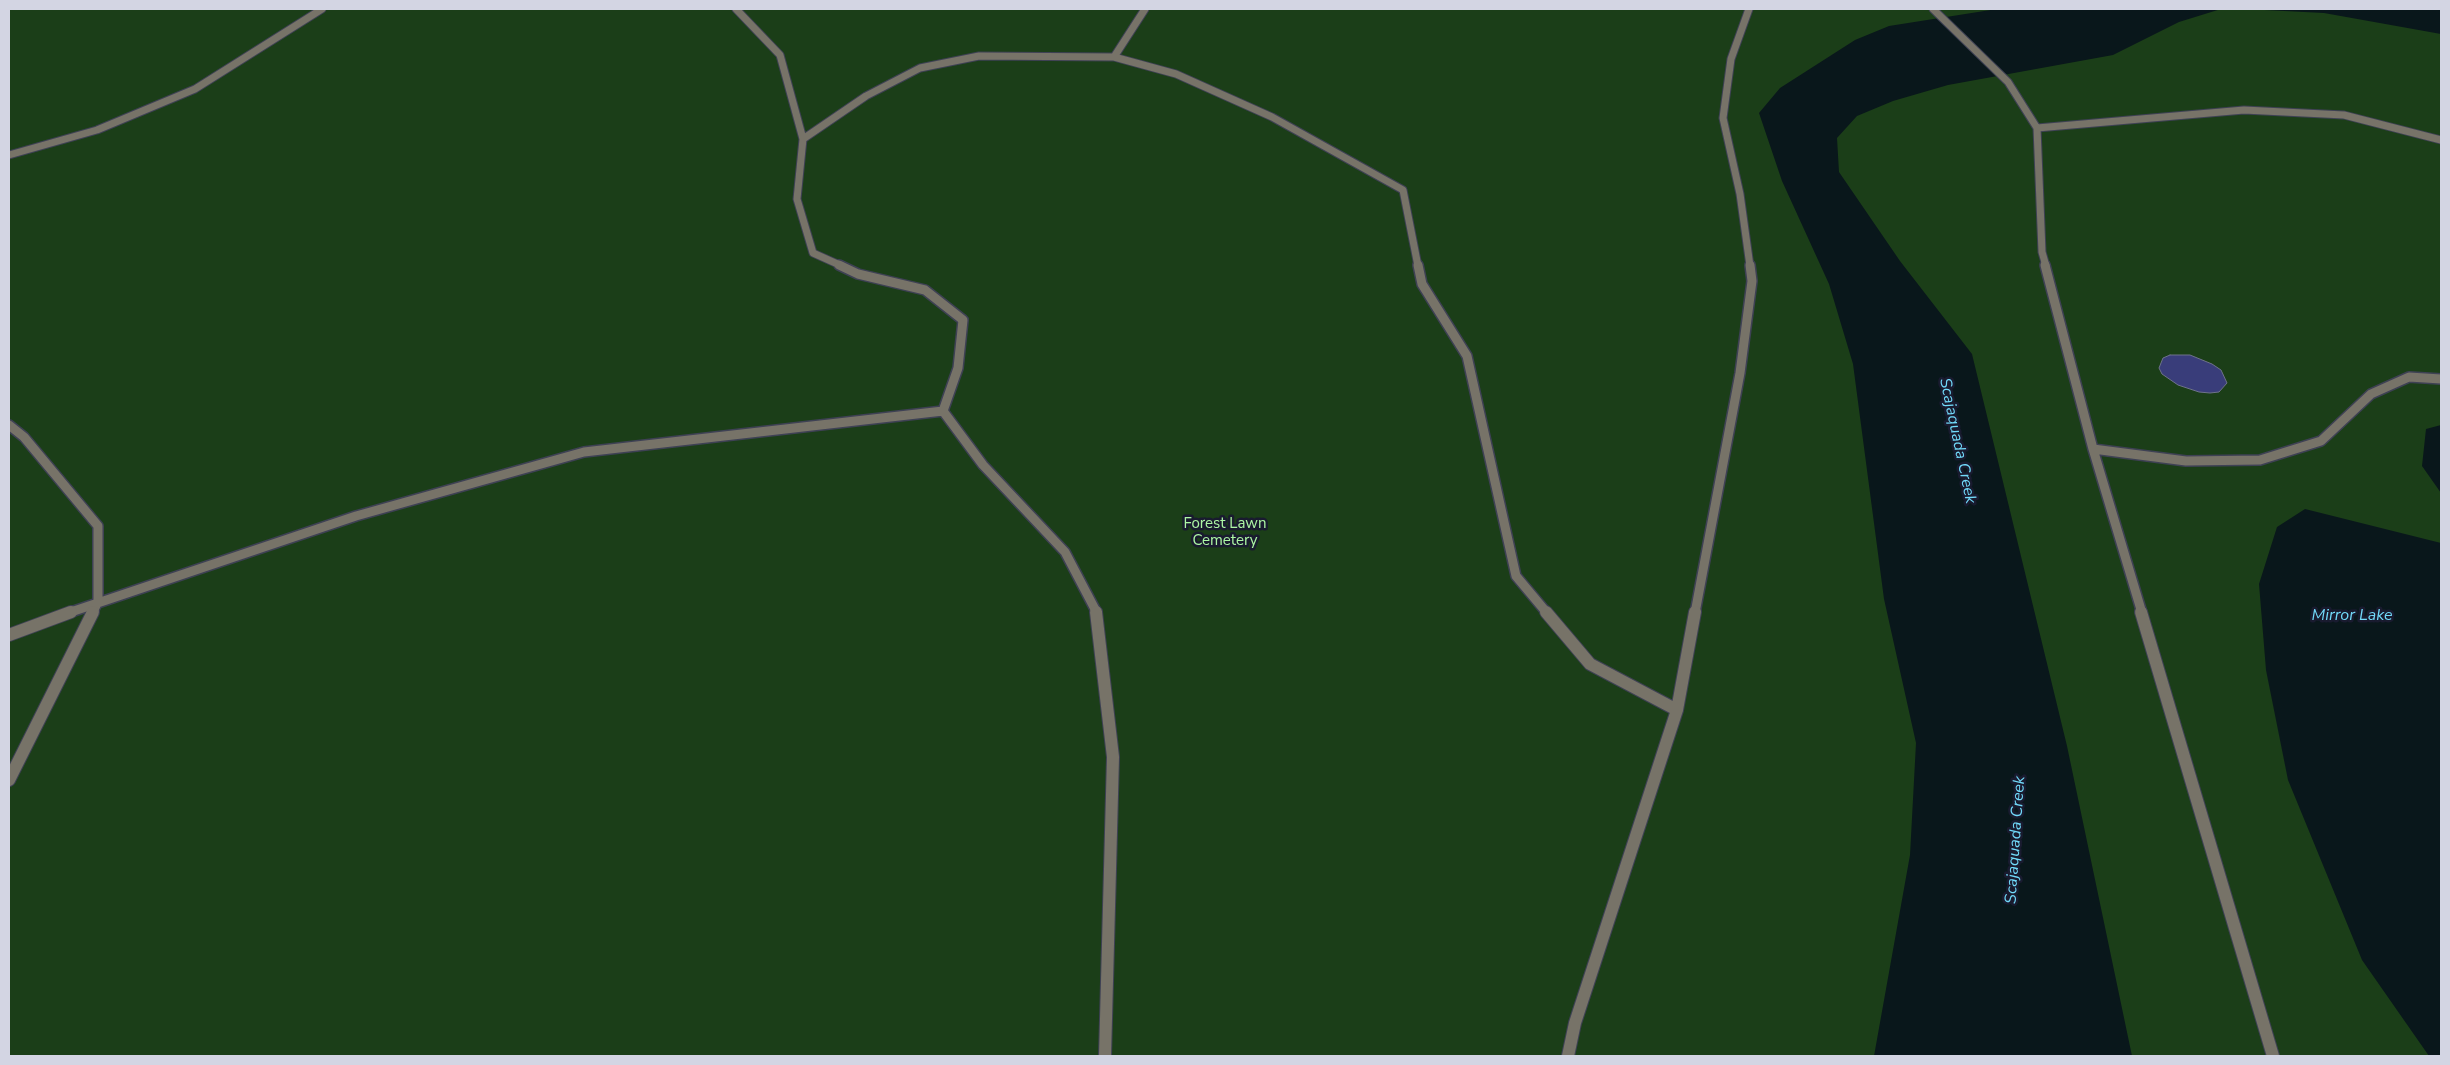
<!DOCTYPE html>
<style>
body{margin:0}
#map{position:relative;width:2450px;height:1065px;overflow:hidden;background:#222539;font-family:"Nunito Sans",sans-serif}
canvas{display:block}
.frame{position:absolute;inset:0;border:10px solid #d3d5e3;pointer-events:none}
</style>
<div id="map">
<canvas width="2450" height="1065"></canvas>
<div class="frame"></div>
</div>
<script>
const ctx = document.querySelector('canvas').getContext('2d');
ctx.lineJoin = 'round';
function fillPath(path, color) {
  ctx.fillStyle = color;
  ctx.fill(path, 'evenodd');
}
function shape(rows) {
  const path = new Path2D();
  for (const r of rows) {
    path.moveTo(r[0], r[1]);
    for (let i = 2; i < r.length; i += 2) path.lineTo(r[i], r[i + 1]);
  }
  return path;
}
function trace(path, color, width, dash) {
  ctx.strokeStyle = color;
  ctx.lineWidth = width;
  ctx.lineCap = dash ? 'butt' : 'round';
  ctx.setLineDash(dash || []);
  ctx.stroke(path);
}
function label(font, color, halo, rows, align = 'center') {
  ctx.font = font + ' "Nunito Sans",sans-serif';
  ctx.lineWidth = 5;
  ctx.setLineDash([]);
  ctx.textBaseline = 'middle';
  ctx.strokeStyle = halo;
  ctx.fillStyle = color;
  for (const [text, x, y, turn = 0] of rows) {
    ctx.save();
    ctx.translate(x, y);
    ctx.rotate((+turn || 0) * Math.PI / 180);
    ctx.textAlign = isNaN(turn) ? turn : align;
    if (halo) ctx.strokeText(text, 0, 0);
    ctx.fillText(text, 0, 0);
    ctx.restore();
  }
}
fillPath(shape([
 [9,9,2441,9,2441,1056,9,1056]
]), '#1b3e18');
fillPath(shape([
 [1997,9,2221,9,2179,22,2113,55,1948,85,1893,101,1857,116,1837,138,1839,172,1900,261,1972,354,2067,746,2132,1056,1874,1056,1910,855,1916,743,1884,599,1853,364,1829,284,1782,181,1759,113,1780,88,1855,40,1889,26],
 [2245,9,2441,9,2441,34,2324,13],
 [2441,425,2441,493,2422,466,2426,429],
 [2305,509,2441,543,2441,1056,2429,1056,2362,960,2288,780,2266,670,2259,584,2277,527]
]), '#09171b');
const building = shape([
 [2170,355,2190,355,2212,364,2221,370,2227,383,2219,392,2210,393,2199,392,2178,385,2162,374,2159,368,2163,358,2170,355]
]);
fillPath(building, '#393d7a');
trace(building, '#6e728a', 1);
const minorFar2 = shape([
 [736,9,780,55,803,139,797,199,813,253,842,266],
 [1749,9,1731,59,1723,118,1740,194,1750,266],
 [1933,9,2008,82,2037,128,2042,252,2046,266],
 [1114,57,1145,9],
 [2037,128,2244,110,2344,115,2441,140],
 [803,139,866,96,920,68,979,56,1114,57,1176,74,1272,117,1403,190,1418,266],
 [9,155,97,130,195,89,322,9]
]);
const minorFar1 = shape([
 [839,265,858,274,925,290,963,320,958,368,943,411,983,465,1065,552,1097,613],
 [1418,265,1422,284,1467,356,1516,576,1547,613],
 [2045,265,2093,449,2142,613],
 [9,425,24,437,98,526,98,602,92,613],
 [2093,449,2186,461,2260,460,2321,441,2371,394,2409,377,2441,379],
 [68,613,356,516,584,452,943,411],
 [1695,613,1740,373,1752,281,1750,265]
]);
const minor = shape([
 [1096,612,1113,757,1105,1056],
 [1546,612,1590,664,1677,710],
 [2141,612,2273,1056],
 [9,635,71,612],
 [9,780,93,612],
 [1568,1056,1575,1023,1677,710,1695,612]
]);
trace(minorFar2, '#3e4154', 9);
trace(minorFar1, '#3e4154', 12);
trace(minor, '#3e4154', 14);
trace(minorFar2, '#777368', 7);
trace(minorFar1, '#777368', 9);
trace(minor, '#777368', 12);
label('15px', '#adf7a4', '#191b2f', [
 ["Forest Lawn",1225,524],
 ["Cemetery",1225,541]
]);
label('italic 16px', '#71d9f9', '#191b2f', [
 ["Scajaquada Creek",1957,441,78],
 ["Mirror Lake",2352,616],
 ["Scajaquada Creek",2016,840,-86]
]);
</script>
